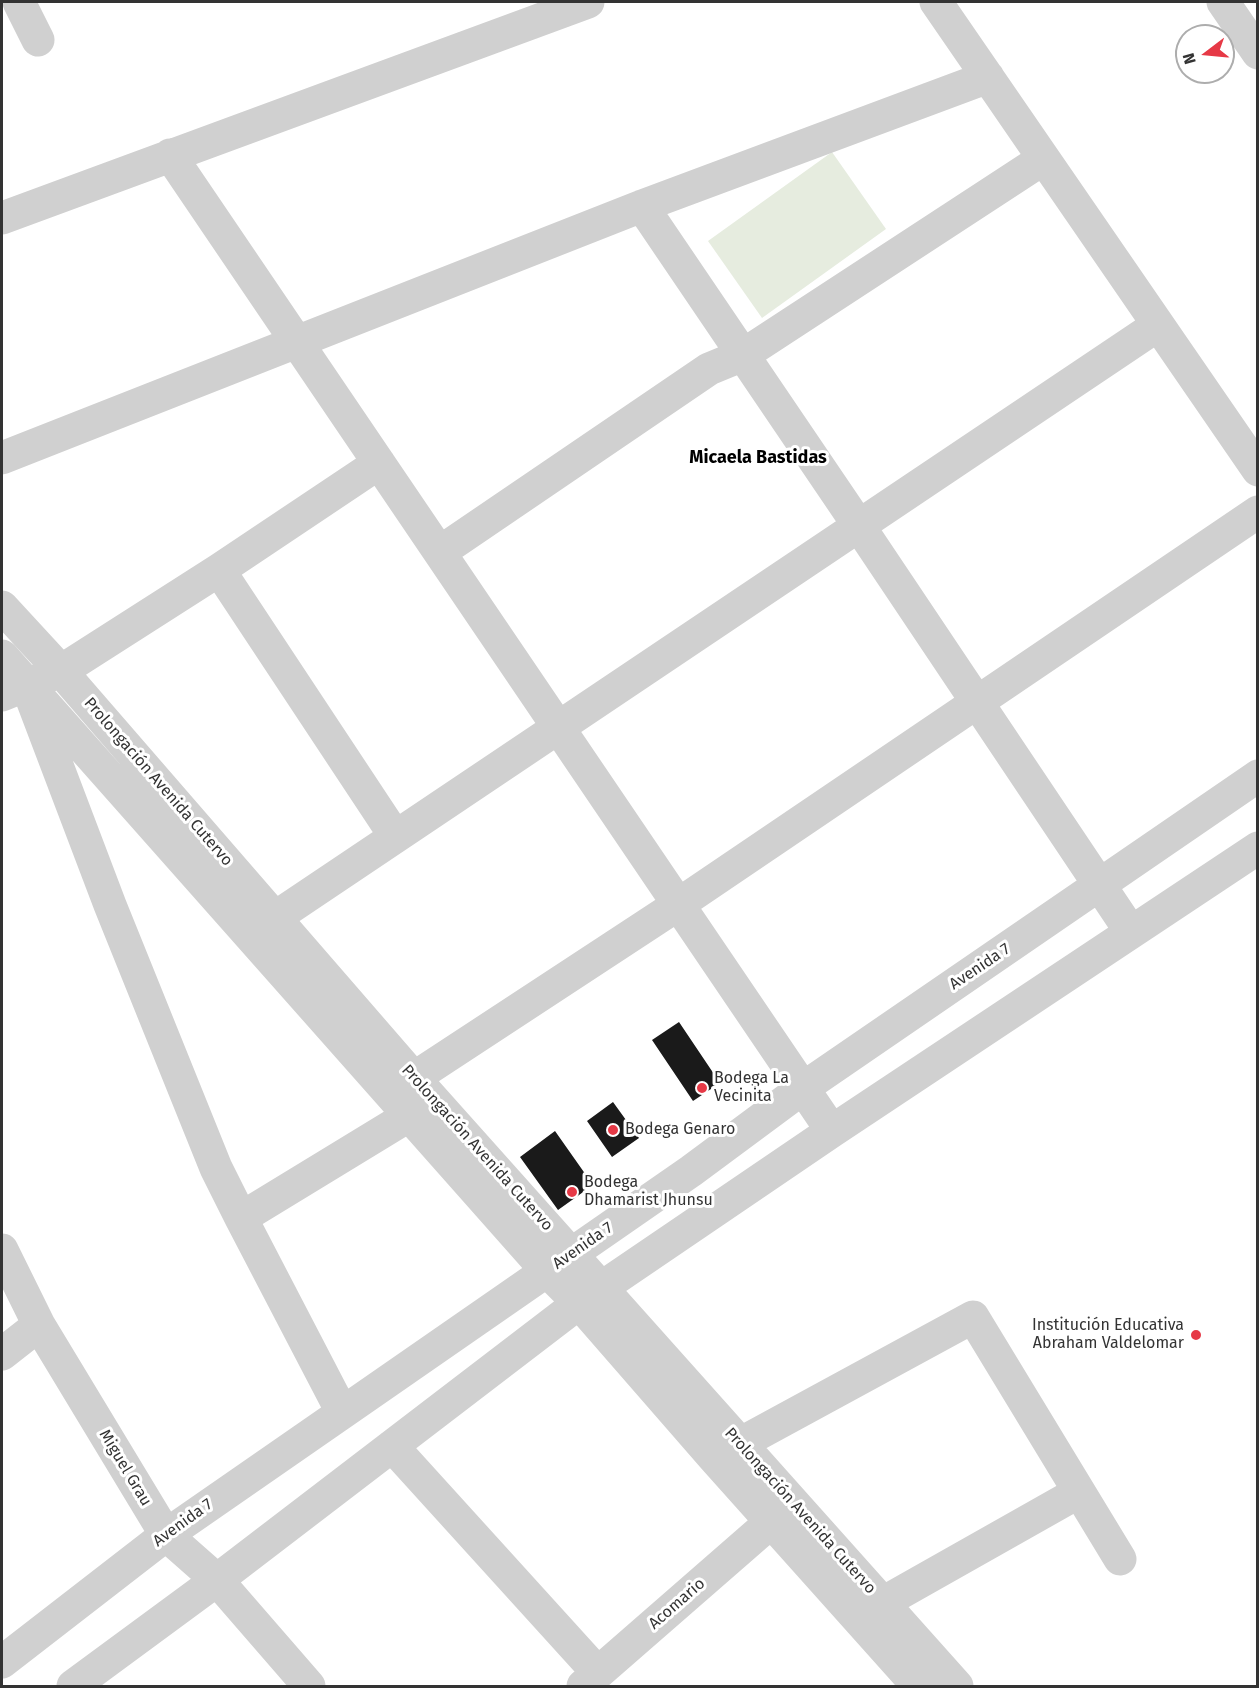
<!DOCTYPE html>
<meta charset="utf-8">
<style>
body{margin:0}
#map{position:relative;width:1259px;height:1688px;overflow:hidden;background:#fff;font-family:"Fira Sans",sans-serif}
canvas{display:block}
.frame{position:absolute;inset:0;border:3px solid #333;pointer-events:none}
.north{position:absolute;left:1175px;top:24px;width:60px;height:60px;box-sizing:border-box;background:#fff;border:2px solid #adadad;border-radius:50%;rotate:254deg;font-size:16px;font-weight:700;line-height:24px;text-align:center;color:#333}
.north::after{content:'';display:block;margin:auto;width:21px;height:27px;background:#e63946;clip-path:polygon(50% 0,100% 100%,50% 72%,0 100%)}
</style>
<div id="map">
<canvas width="1259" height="1688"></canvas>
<div class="frame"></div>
<div class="north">N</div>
</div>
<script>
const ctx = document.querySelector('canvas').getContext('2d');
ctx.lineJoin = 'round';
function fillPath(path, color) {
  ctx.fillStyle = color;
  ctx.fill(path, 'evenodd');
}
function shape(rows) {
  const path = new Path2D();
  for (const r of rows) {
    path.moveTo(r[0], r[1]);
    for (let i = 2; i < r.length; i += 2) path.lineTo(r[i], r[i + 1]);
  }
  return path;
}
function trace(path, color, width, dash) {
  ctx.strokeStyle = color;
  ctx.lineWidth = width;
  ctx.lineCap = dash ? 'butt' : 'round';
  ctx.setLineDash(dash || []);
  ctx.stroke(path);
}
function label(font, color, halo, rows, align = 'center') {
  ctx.font = font + ' "Fira Sans",sans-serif';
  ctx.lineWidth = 6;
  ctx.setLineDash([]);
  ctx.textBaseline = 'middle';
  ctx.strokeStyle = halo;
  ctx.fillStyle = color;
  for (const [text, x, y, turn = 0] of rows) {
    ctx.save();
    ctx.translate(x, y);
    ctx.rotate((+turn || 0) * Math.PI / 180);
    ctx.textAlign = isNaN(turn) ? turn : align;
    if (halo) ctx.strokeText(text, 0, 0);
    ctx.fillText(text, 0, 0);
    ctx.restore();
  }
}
fillPath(shape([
 [832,152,886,229,762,318,708,241]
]), '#e6ecdf');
fillPath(shape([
 [679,1022,720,1083,693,1101,652,1040],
 [613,1102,639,1138,612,1157,587,1121],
 [555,1131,593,1185,558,1210,520,1157]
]), '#1a1a1a');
trace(shape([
 [19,2,38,40],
 [936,2,1258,470],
 [1223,2,1258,53],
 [170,155,832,1131],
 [642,206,859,526,1131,932],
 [2,218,588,2],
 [2,458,642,206,988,77],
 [440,552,709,369,743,355,1043,159],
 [219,570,395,836],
 [2,607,61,671,414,1078,957,1686],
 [2,656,547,1271,579,1303,714,1458,918,1686],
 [2,695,61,671,219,570,379,463],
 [33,702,110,905,216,1168,241,1218,342,1412],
 [258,929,1158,325],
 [397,1089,679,904,1258,512],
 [241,1218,410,1115],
 [2,1250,39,1325,166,1535,217,1580,309,1686],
 [2,1354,39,1325],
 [392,1446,598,1673],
 [721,1454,973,1317,1120,1559],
 [863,1614,1079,1492],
 [2,1662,166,1535,691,1171,803,1088,1258,776],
 [73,1686,217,1580,579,1303,832,1131,1258,848],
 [583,1686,771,1522]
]), '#d0d0d0', 33);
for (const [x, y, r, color] of [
 [702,1088,6,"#e63946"],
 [613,1130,6,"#e63946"],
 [572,1192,6,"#e63946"],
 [1196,1335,6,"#e63946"]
]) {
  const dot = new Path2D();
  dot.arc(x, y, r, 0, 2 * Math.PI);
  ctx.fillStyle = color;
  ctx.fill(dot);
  trace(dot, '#fff', 2);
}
label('16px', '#333', '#fff', [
 ["Prolongación Avenida Cutervo",158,782,49],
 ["Avenida 7",980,967,-34],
 ["Prolongación Avenida Cutervo",477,1148,48],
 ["Avenida 7",583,1246,-35],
 ["Miguel Grau",125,1468,59],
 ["Prolongación Avenida Cutervo",800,1511,48],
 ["Avenida 7",183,1523,-36],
 ["Acomario",677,1604,-41]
]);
label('16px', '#333', '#fff', [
 ["Bodega La",714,1079],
 ["Vecinita",714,1097],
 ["Bodega Genaro",625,1130],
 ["Bodega",584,1183],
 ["Dhamarist Jhunsu",584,1201],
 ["Institución Educativa",1184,1326,"right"],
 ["Abraham Valdelomar",1184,1344,"right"]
], 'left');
label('bold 18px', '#000', '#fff', [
 ["Micaela Bastidas",758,458]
]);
</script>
